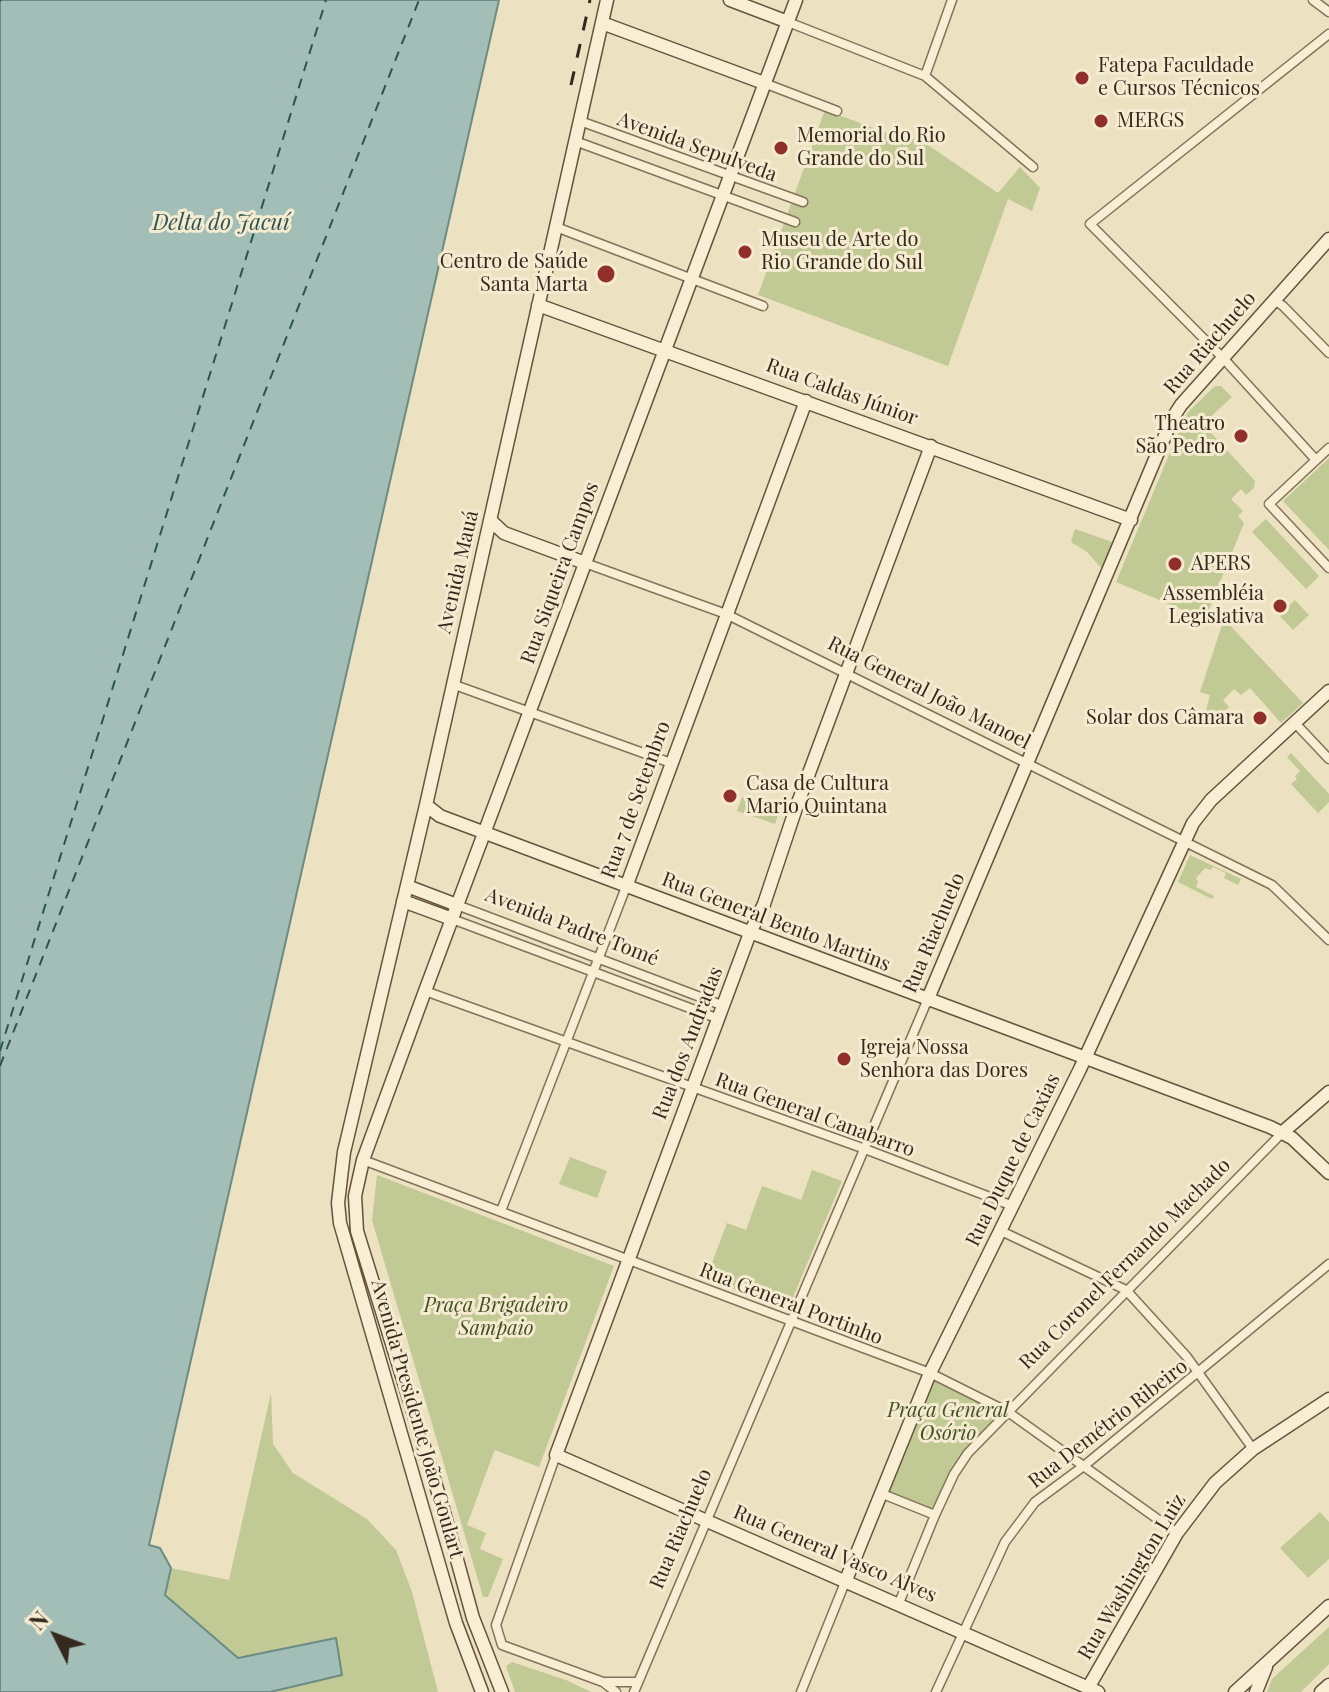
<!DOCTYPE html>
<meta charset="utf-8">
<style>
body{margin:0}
#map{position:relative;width:1329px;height:1692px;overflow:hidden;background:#ece1c0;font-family:"Playfair Display",serif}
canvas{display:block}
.north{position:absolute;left:16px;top:1596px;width:80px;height:80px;-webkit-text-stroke:6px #f4ebd0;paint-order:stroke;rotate:312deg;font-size:22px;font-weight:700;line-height:32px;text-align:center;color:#35291d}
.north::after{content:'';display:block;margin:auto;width:28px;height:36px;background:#35291d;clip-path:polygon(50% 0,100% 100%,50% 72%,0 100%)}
</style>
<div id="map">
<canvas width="1329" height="1692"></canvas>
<div class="north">N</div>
</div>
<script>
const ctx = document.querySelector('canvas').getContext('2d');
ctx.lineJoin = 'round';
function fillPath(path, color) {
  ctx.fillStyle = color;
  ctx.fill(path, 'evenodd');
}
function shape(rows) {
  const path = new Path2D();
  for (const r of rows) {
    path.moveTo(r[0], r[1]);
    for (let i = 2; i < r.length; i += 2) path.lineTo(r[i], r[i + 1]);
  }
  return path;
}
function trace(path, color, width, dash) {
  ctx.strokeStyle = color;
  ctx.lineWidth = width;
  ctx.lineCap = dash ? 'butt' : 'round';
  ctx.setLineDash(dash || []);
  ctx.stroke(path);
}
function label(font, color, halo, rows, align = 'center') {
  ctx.font = font + ' "Playfair Display",serif';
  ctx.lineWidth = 6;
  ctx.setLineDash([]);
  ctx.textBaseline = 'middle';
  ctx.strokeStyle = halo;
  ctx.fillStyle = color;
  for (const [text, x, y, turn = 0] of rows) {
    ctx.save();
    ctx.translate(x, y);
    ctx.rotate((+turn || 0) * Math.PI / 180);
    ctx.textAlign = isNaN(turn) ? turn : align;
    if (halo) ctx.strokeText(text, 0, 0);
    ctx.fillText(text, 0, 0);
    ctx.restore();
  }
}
fillPath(shape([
 [825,110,887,133,905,135,931,147,998,193,1020,167,1040,188,1032,211,1008,199,948,366,758,295],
 [1215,386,1221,386,1232,397,1203,424,1255,481,1254,488,1246,495,1241,489,1231,499,1243,511,1238,516,1244,523,1205,619,1116,582,1181,426,1188,412],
 [1329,458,1329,550,1283,501],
 [1266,519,1319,576,1306,589,1252,532],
 [1075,529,1115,543,1102,569,1087,552,1071,542],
 [1295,600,1309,615,1293,630,1279,615],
 [1224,619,1303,703,1281,723,1250,688,1241,695,1234,689,1223,700,1229,707,1220,715,1214,709,1208,716,1205,715,1210,695,1200,692],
 [1291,753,1329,794,1329,802,1318,813,1291,784,1297,779,1295,776,1300,771,1287,757],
 [742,797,779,812,775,824,737,811],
 [1190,855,1241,879,1238,885,1224,878,1226,873,1213,867,1211,870,1205,868,1196,878,1198,882,1196,887,1214,896,1212,899,1178,882],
 [570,1157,607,1171,597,1198,559,1184],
 [812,1170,842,1181,788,1309,706,1279,727,1223,746,1230,762,1186,801,1200],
 [377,1175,614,1266,539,1467,495,1450,492,1457,467,1525,486,1533,480,1549,503,1559,488,1597,483,1597,372,1220],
 [933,1378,1001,1413,958,1460,934,1510,885,1492],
 [271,1393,273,1444,293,1473,367,1519,396,1550,412,1592,438,1692,270,1692,342,1675,239,1658,165,1594,171,1568,229,1580],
 [1320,1512,1329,1522,1329,1559,1308,1578,1280,1548],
 [1329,1627,1329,1664,1301,1692,1267,1692,1272,1679],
 [512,1662,566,1680,591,1692,515,1692,506,1666]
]), '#c1c995');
const water = shape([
 [0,0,499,0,149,1545,160,1548,171,1568,165,1595,238,1658,336,1638,342,1675,270,1692,0,1692,0,0]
]);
fillPath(water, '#a3beb7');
trace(water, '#6b8c85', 2);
trace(shape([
 [0,1,1,0],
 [0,1051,326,0],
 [0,1066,419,0]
]), '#2c5453', 2, [10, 8]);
const street = shape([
 [1313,0,1329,12],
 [788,22,925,76,1033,167],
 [925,76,952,0],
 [764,83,837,111],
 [580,121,803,202],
 [575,141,795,222],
 [556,227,763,306],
 [1270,304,1277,302,1283,306,1329,353],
 [1329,448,1269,504,1329,568],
 [1316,460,1223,358,1090,224,1329,34],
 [585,563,726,614,1272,885,1329,940],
 [452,684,671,763],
 [1295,723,1329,759],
 [457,905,724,1006],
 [452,919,719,1019],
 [425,991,865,1149,1013,1206],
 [363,1160,930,1373,1008,1412,1177,1533],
 [501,1211,626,887],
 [1001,1231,1126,1290,1187,1357,1253,1449],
 [556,1455,496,1625,502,1645,603,1682,616,1692],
 [880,1493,935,1515],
 [899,1603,935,1515,954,1474,968,1453,1283,1132],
 [606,1682,637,1682],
 [634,1692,927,1001],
 [801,1692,846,1580],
 [936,1692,1005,1542,1035,1502,1085,1465,1329,1264]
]);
const secondary = shape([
 [730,0,788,22],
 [602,23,764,83],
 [538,305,1131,520],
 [931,446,796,808,764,904,750,933,556,1455,1098,1692],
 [490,520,504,533,585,563],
 [426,805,440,816,1270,1127,1292,1138,1329,1173],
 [407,886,457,905],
 [626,887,806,401],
 [403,901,452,919],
 [927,1001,1172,419,1181,405,1329,239],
 [1283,1132,1329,1092],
 [846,1580,930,1373,1080,1069,1193,823,1211,800,1329,691],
 [1088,1688,1177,1533,1215,1483,1253,1449,1329,1399],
 [482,1692,456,1623,340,1223,338,1203,344,1152,426,805,607,0],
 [502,1692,473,1618,442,1505,357,1231,355,1196,363,1160,425,991,796,0],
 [1235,1692,1329,1606],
 [1256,1692,1266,1667],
 [1321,1692,1329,1685]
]);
trace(street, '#847259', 11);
trace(secondary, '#66533c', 15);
trace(street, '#f7eed3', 8);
trace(secondary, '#f7eed3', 12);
trace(shape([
 [571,85,590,0]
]), '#35291d', 3, [14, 14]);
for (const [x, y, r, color] of [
 [1082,78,8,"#912f2b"],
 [1101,121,8,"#912f2b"],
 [781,148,8,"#912f2b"],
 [745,252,8,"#912f2b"],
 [606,274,10,"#912f2b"],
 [1241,436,8,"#912f2b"],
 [1175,564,8,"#912f2b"],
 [1280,606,8,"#912f2b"],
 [1260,718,8,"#912f2b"],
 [730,796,8,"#912f2b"],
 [844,1059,8,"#912f2b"]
]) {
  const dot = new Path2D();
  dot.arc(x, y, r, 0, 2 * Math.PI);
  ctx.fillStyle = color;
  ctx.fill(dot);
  trace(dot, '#f4ebd0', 3);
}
label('20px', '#35291d', '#f4ebd0', [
 ["Fatepa Faculdade",1098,66],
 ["e Cursos Técnicos",1098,89],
 ["MERGS",1117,121],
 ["Memorial do Rio",797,136],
 ["Grande do Sul",797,159],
 ["Museu de Arte do",761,240],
 ["Rio Grande do Sul",761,263],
 ["Centro de Saúde",588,262,"right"],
 ["Santa Marta",588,285,"right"],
 ["Theatro",1225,424,"right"],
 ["São Pedro",1225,447,"right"],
 ["APERS",1191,564],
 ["Assembléia",1264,594,"right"],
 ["Legislativa",1264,617,"right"],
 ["Solar dos Câmara",1244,718,"right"],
 ["Casa de Cultura",746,784],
 ["Mario Quintana",746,807],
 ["Igreja Nossa",860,1048],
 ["Senhora das Dores",860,1071]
], 'left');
label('20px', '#35291d', '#f4ebd0', [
 ["Avenida Sepulveda",697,147,20],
 ["Rua Riachuelo",1210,343,-49],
 ["Rua Caldas Júnior",842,392,20],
 ["Avenida Mauá",458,572,-77],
 ["Rua Siqueira Campos",560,573,-70],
 ["Rua General João Manoel",929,693,27],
 ["Rua 7 de Setembro",636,800,-70],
 ["Rua General Bento Martins",776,922,21],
 ["Avenida Padre Tomé",572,927,21],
 ["Rua Riachuelo",934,933,-67],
 ["Rua dos Andradas",688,1043,-69],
 ["Rua General Canabarro",815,1115,20],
 ["Rua Duque de Caxias",1013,1160,-64],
 ["Rua Coronel Fernando Machado",1125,1264,-45],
 ["Rua General Portinho",791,1304,21],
 ["Avenida Presidente João Goulart",417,1419,74],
 ["Rua Demétrio Ribeiro",1108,1424,-38],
 ["Rua Riachuelo",681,1529,-67],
 ["Rua General Vasco Alves",835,1554,23],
 ["Rua Washington Luiz",1132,1577,-59]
]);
label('italic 20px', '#435024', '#f4ebd0', [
 ["Praça Brigadeiro",496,1306],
 ["Sampaio",496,1329],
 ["Praça General",948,1411],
 ["Osório",948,1434]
]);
label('italic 22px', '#2c5453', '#f4ebd0', [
 ["Delta do Jacuí",221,223]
]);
</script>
